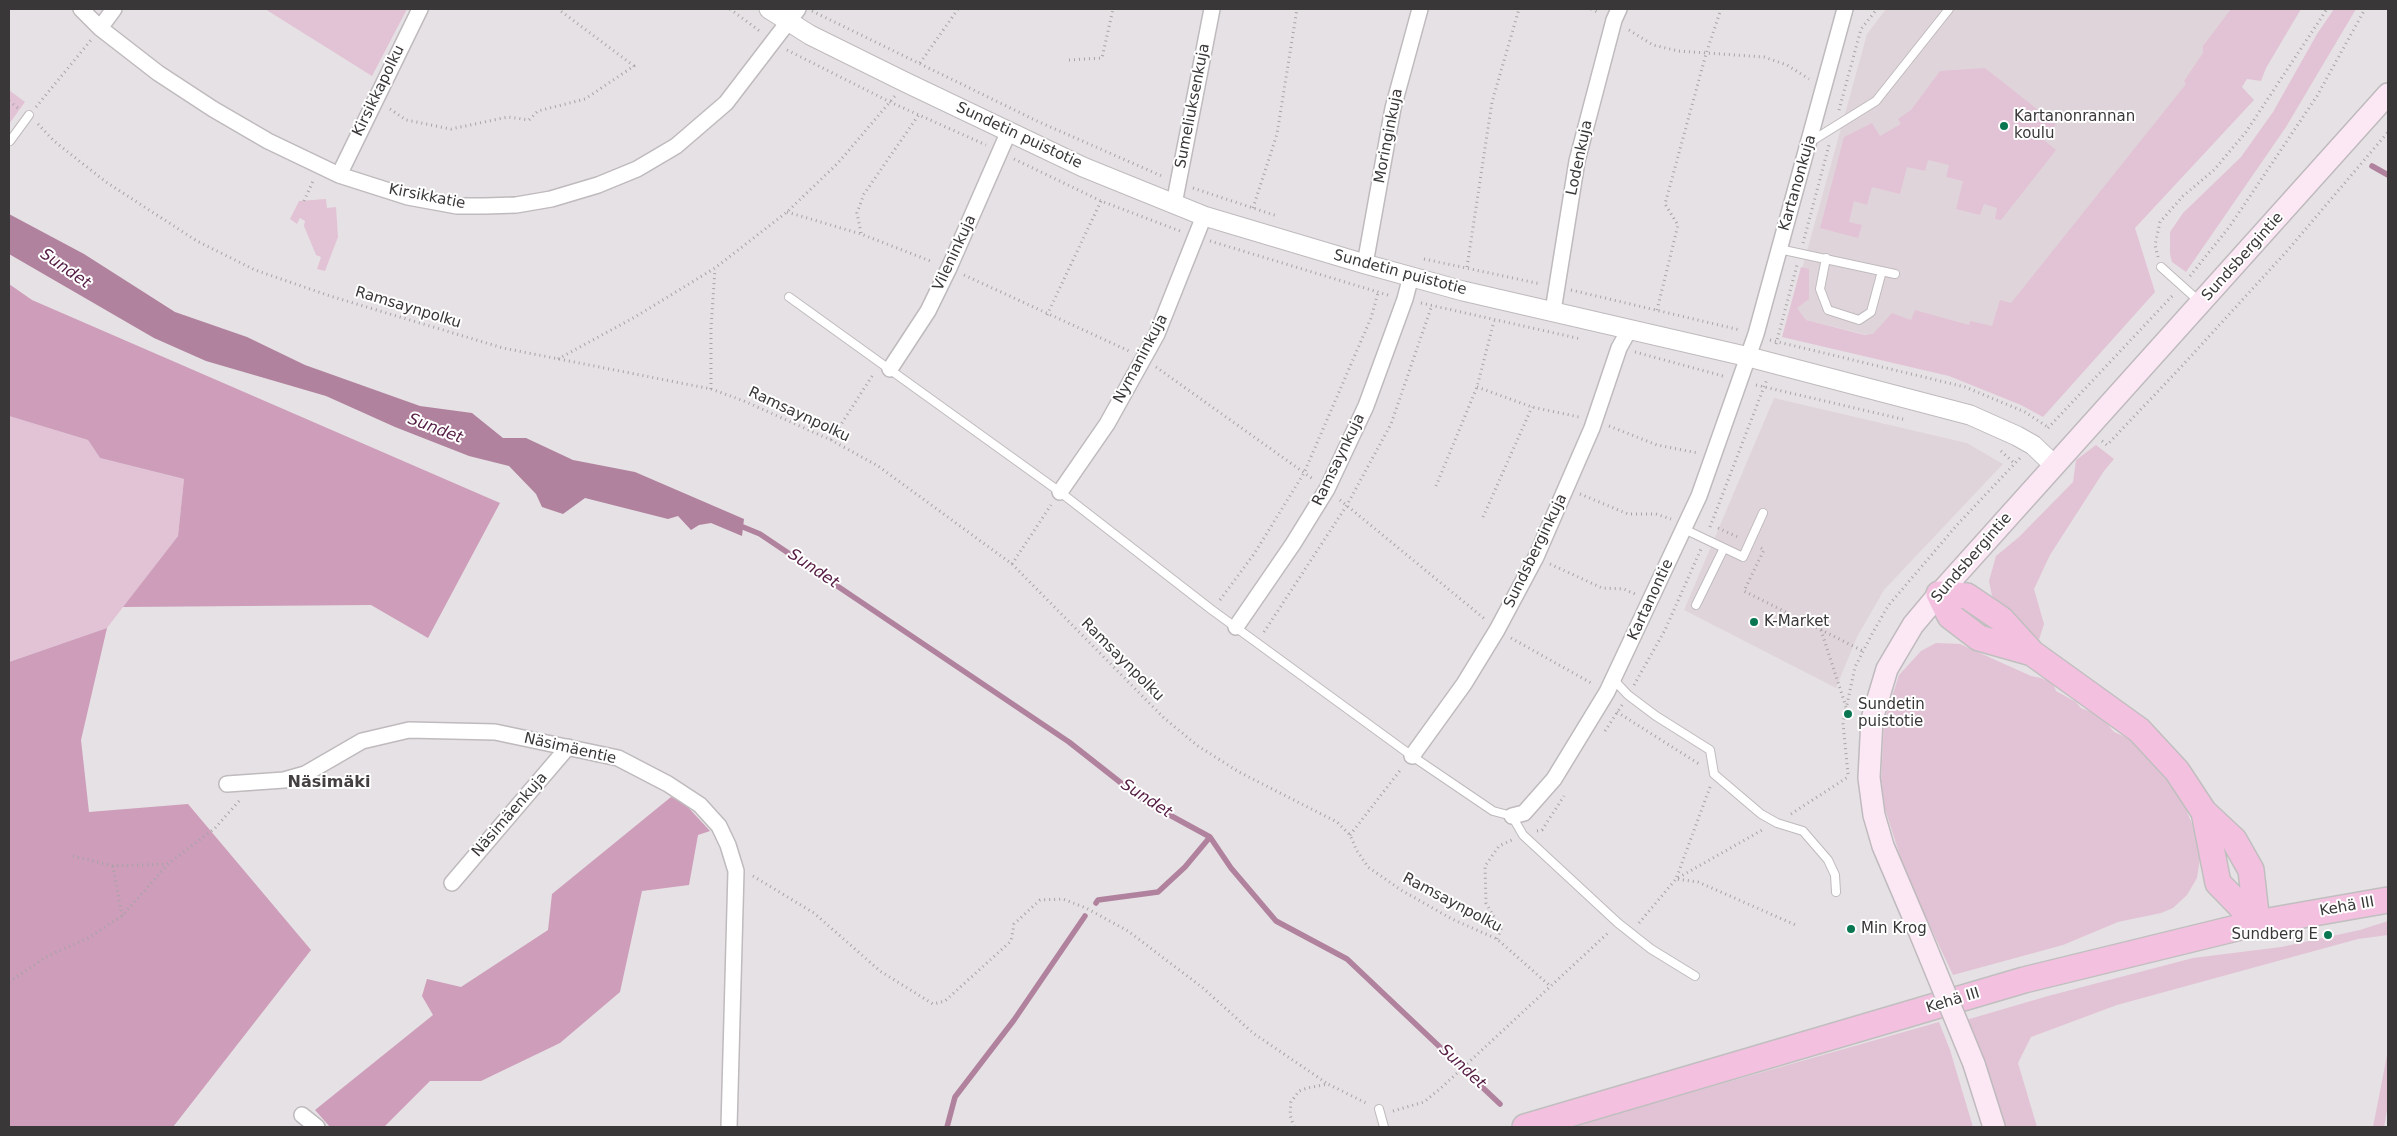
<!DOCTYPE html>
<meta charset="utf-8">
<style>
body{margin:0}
#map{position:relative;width:2397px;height:1136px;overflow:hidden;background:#e6e1e4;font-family:"DejaVu Sans",sans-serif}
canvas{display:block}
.frame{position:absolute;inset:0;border:10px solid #393738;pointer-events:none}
</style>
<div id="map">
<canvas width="2397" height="1136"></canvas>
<div class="frame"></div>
</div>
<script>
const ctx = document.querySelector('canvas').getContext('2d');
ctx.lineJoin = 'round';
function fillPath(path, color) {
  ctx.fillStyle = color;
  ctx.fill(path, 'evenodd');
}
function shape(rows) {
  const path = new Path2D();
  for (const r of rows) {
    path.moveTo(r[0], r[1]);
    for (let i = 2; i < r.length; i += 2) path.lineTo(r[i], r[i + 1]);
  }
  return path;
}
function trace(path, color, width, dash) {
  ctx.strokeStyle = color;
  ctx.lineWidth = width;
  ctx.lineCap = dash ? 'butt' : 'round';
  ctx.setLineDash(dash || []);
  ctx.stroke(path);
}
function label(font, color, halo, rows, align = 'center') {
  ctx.font = font + ' "DejaVu Sans",sans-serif';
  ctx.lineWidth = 4;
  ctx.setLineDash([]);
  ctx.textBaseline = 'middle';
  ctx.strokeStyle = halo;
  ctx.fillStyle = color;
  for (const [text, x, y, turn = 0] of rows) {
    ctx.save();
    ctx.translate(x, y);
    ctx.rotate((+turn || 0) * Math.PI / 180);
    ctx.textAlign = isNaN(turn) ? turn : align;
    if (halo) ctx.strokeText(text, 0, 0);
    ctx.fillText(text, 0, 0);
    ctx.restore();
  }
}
fillPath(shape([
 [1886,9,2247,9,1980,362,1789,316,1867,34],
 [1774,398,1967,443,2003,464,1884,590,1857,637,1836,688,1684,610]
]), '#e0d4db');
fillPath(shape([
 [265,9,407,9,372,76],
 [2231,9,2301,9,2266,68,2261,81,2247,79,2242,87,2254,100,2135,228,2155,292,2043,417,2021,405,1949,376,1782,337,1801,267,1809,269,1809,299,1797,308,1806,320,1865,335,1873,334,1892,313,1911,320,1915,310,1969,325,1970,321,1992,326,2000,300,2011,303,2186,84,2184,81,2203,53,2203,46],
 [2334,9,2356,9,2286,127,2186,272,2172,262,2170,254,2170,232,2183,213,2241,157,2273,112,2317,34],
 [1985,68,2056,124,2044,140,2056,150,2001,220,1995,219,1997,208,1984,204,1980,215,1956,209,1963,181,1946,177,1949,165,1928,160,1925,171,1907,167,1900,194,1872,187,1867,205,1854,201,1849,222,1862,225,1858,238,1820,228,1844,137,1872,123,1880,136,1901,124,1898,119,1911,110,1940,71],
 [9,90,25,102,9,124],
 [326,199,327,208,336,207,338,237,325,271,317,269,321,257,316,255,304,226,305,221,300,218,297,224,290,219,299,201],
 [9,416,88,440,100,458,184,479,178,536,107,628,9,662],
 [2096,445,2114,459,2104,471,2050,555,2034,589,2044,624,2039,640,2003,609,1992,596,1989,581,1996,556,2019,537,2073,482,2076,460],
 [1936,643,1960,644,2031,676,2041,678,2053,683,2056,691,2076,702,2081,708,2101,716,2114,732,2128,738,2179,793,2193,826,2201,852,2197,878,2187,895,2173,908,2161,913,2118,922,2063,945,1953,975,1907,878,1885,809,1881,781,1884,722,1899,675,1921,651],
 [2388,921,2388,935,2358,939,2117,1005,2031,1037,2018,1063,2037,1127,2003,1127,1987,1068,1966,1020,2048,996,2193,958,2281,947,2360,930],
 [1939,1022,1950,1050,1973,1127,1569,1127],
 [2388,1050,2388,1105,2384,1127,2373,1127]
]), '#e2c3d5');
fillPath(shape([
 [9,284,32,300,500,503,428,638,371,605,123,607,178,536,184,479,100,458,88,440,9,416],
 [107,628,81,740,89,812,188,804,311,950,173,1127,9,1127,9,662],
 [671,797,685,804,710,831,698,835,689,885,642,891,620,992,560,1043,481,1081,430,1081,384,1127,330,1127,315,1110,433,1015,422,996,427,979,461,987,548,930,552,894]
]), '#cd9dba');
fillPath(shape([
 [9,214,84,254,175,312,247,337,305,365,420,406,472,413,503,438,526,438,573,460,635,472,744,519,742,536,711,523,699,525,691,530,678,516,668,519,585,498,563,514,542,507,536,494,509,466,469,456,395,427,326,396,206,361,154,338,9,254]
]), '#b0829e');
trace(shape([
 [2372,166,2388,175],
 [743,527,760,534,1069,742,1144,801,1210,837,1231,868,1276,921,1347,959,1500,1104],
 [1096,903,1098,900,1158,892,1185,867,1210,837],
 [947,1127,955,1097,1014,1020,1085,916]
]), '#b0829e', 5.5);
const service = shape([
 [10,141,29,115],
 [1810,142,1876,101,1949,9],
 [1779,249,1895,274],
 [1826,258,1820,289,1828,310,1859,320,1871,312,1882,271],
 [2161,267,2200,302],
 [789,297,1060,492,1212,610,1412,756,1493,811,1512,816,1523,835,1618,923,1651,949,1695,976],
 [1684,529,1743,557,1763,513],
 [1696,605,1724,548],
 [1613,679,1628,695,1656,716,1710,750,1714,774,1761,814,1777,823,1803,831,1828,860,1835,875,1836,892],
 [1379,1109,1384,1127]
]);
const minor = shape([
 [81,9,100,28,158,73,213,109,268,141,339,175,408,197,457,206,485,206,516,205,551,199,598,185,637,169,676,146,726,103,798,9],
 [100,28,114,9],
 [339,175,420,9],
 [1174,204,1212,9],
 [1365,264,1393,108,1420,9],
 [1553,311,1577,161,1614,20,1619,9],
 [890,369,928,311,949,268,1009,131],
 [1060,492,1107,424,1157,334,1204,216],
 [1236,627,1293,544,1327,489,1366,406,1405,299,1411,276],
 [1412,756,1464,684,1497,630,1536,557,1592,428,1619,348,1629,330],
 [227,784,284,780,305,774,362,741,409,730,495,732,618,758,668,784,700,805,719,826,728,845,736,871,729,1127],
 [1512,816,1524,813,1554,779,1607,692,1699,496,1756,334,1845,9],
 [452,883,568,747],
 [302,1115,317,1127]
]);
const tertiary = shape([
 [769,9,810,35,905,82,1083,167,1204,216,1365,264,1463,291,1749,357,1970,415,2017,436,2033,445,2054,465]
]);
const secondary = shape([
 [1918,928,1883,846,1874,815,1869,778,1872,719,1887,669,1913,625,1939,594,2388,94],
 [1974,1064,1994,1127]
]);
const trunk = shape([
 [2032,653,1979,638,1950,616,1939,594,1967,596,2001,619,2032,653,2139,730,2177,771,2204,812,2234,840,2251,870,2257,923],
 [2204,812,2218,883,2257,923],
 [1525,1127,2024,980,2257,923,2388,900]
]);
trace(service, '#bfbabd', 10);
trace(minor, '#bfbabd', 18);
trace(tertiary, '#bfbabd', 21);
trace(secondary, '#bfbabd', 24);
trace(trunk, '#c0bfbf', 28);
trace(shape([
 [730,9,761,32],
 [1591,9,1599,13],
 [812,11,1037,121,1164,177],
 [1629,30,1653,45,1678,51,1764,57,1787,65,1809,79],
 [787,50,890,102,986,145],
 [1069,60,1102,58,1113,9],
 [920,63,958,9],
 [9,101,18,108],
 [36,107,91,40],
 [390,109,406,120,451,129,508,117,529,120,538,111,585,99,634,66,558,9],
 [1839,110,1861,29,1877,9],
 [38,124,54,141,106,182,197,241,255,270,330,296,503,348,711,389,744,401,831,440,878,466,1012,564,1164,718,1198,746,1239,772,1337,822,1350,835,1357,851,1368,867,1401,890,1452,919,1497,939,1549,985],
 [1014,159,1101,201,1180,231],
 [1193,188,1277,216],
 [304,201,313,181],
 [1253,208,1277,134,1297,9],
 [787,212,861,234,933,262],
 [861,233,857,213,864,194,920,113],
 [1210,241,1391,296],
 [1803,243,1829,145],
 [2158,257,2155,245,2160,222,2183,196,2214,170,2246,132,2327,9],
 [1424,259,1541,284],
 [1467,267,1492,102,1519,9],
 [964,275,1129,351],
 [2190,276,2230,226,2317,96,2365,9],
 [1571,290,1740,330],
 [1421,303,1581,339],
 [1657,310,1678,225,1665,204,1706,54,1721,9],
 [1047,315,1101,201],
 [1770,340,1965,387,2025,412,2049,428],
 [1776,344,1797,265],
 [1635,352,1723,376],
 [558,359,635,317,715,268,787,212,838,163,895,96],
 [1156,367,1313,479],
 [1756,385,1906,420],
 [1477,387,1532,407,1579,417],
 [711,389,711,328,715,269],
 [1609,426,1657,445,1698,453],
 [2048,428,2174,294],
 [831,440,874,373],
 [2102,441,2107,445,2181,367,2287,251,2388,132],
 [2001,451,2015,464],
 [1436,486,1477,387,1494,321],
 [1580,494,1628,514,1656,514,1671,519],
 [1340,500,1486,620],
 [1483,517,1532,407],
 [1710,527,1767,379],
 [1718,528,1740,538],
 [1761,548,1764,550,1744,591,1863,651],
 [1012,564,1051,505],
 [1550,564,1602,588,1624,589,1635,594],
 [1220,600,1254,554,1304,473,1371,318,1378,293],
 [1821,630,1846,707],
 [1264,632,1347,505,1391,424,1432,305],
 [1511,638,1593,684],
 [1634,685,1665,630,1701,549],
 [1617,712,1699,764],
 [1605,731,1622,705],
 [1848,774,1843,723,1855,667,1872,634,1888,606,1957,525,2020,458],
 [1710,787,1676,879,1698,882,1798,926],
 [1791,814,1848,777],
 [1537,831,1542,830,1564,796],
 [1350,835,1402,768],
 [73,856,113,866],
 [753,876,814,913,880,971,933,1004,945,1001,1011,941,1014,924,1040,900,1063,899,1086,908,1128,931,1203,988,1253,1033,1328,1084],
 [122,916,113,866,167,864],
 [1639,923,1676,879,1764,829],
 [1497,939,1501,929,1486,903,1485,866,1499,846,1512,840],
 [9,982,46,957,88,938,122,916,168,864,215,828,241,799],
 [1393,1111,1424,1102,1441,1088,1609,932],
 [1294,1127,1290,1115,1291,1102,1299,1091,1307,1088,1328,1084,1368,1104]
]), '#a7a4a6', 3, [1, 4]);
trace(service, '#fff', 8);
trace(minor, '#fff', 15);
trace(tertiary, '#fff', 19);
trace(secondary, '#fbe8f4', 21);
trace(trunk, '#f4c0e0', 25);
const secondaryBridge = shape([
 [1918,928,1974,1064]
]);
trace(secondaryBridge, '#bfbabd', 24, []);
trace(secondaryBridge, '#fbe8f4', 21);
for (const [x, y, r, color] of [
 [2004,126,5,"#087650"],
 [1754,622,5,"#087650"],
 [1848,714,5,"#087650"],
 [1851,929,5,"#087650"],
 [2328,935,5,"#087650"]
]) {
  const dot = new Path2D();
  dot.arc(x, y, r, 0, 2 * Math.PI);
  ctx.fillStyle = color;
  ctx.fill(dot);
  trace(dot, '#fff', 2);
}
label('15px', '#393738', '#fff', [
 ["Kirsikkapolku",379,91,-64],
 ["Sumeliuksenkuja",1193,106,-79],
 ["Sundetin puistotie",1019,136,25],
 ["Moringinkuja",1389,136,-79],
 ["Lodenkuja",1580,158,-78],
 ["Kartanonkuja",1798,183,-74],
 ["Kirsikkatie",427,197,11],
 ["Vileninkuja",955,253,-65],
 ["Sundsbergintie",2243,257,-48],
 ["Sundetin puistotie",1400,273,15],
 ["Ramsaynpolku",408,308,17],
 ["Nymaninkuja",1141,359,-62],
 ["Ramsaynpolku",799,415,25],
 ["Ramsaynkuja",1339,460,-64],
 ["Sundsberginkuja",1536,551,-64],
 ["Sundsbergintie",1972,558,-49],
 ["Kartanontie",1651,600,-65],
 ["Ramsaynpolku",1122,660,45],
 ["Näsimäentie",570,749,13],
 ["Näsimäenkuja",510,815,-49],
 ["Ramsaynpolku",1452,903,28],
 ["Kehä III",2347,907,-10],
 ["Kehä III",1953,1001,-17]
]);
label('15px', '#393738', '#fff', [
 ["Kartanonrannan",2014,117],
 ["koulu",2014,134],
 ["K-Market",1764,622],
 ["Sundetin",1858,705],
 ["puistotie",1858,722],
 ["Min Krog",1861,929],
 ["Sundberg E",2318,935,"right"]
], 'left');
label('italic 16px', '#561d44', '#fff', [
 ["Sundet",65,269,35],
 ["Sundet",435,429,21],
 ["Sundet",813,569,34],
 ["Sundet",1146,799,33],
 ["Sundet",1462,1067,43]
]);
label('bold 16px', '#444042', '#fff', [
 ["Näsimäki",329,783]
]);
</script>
